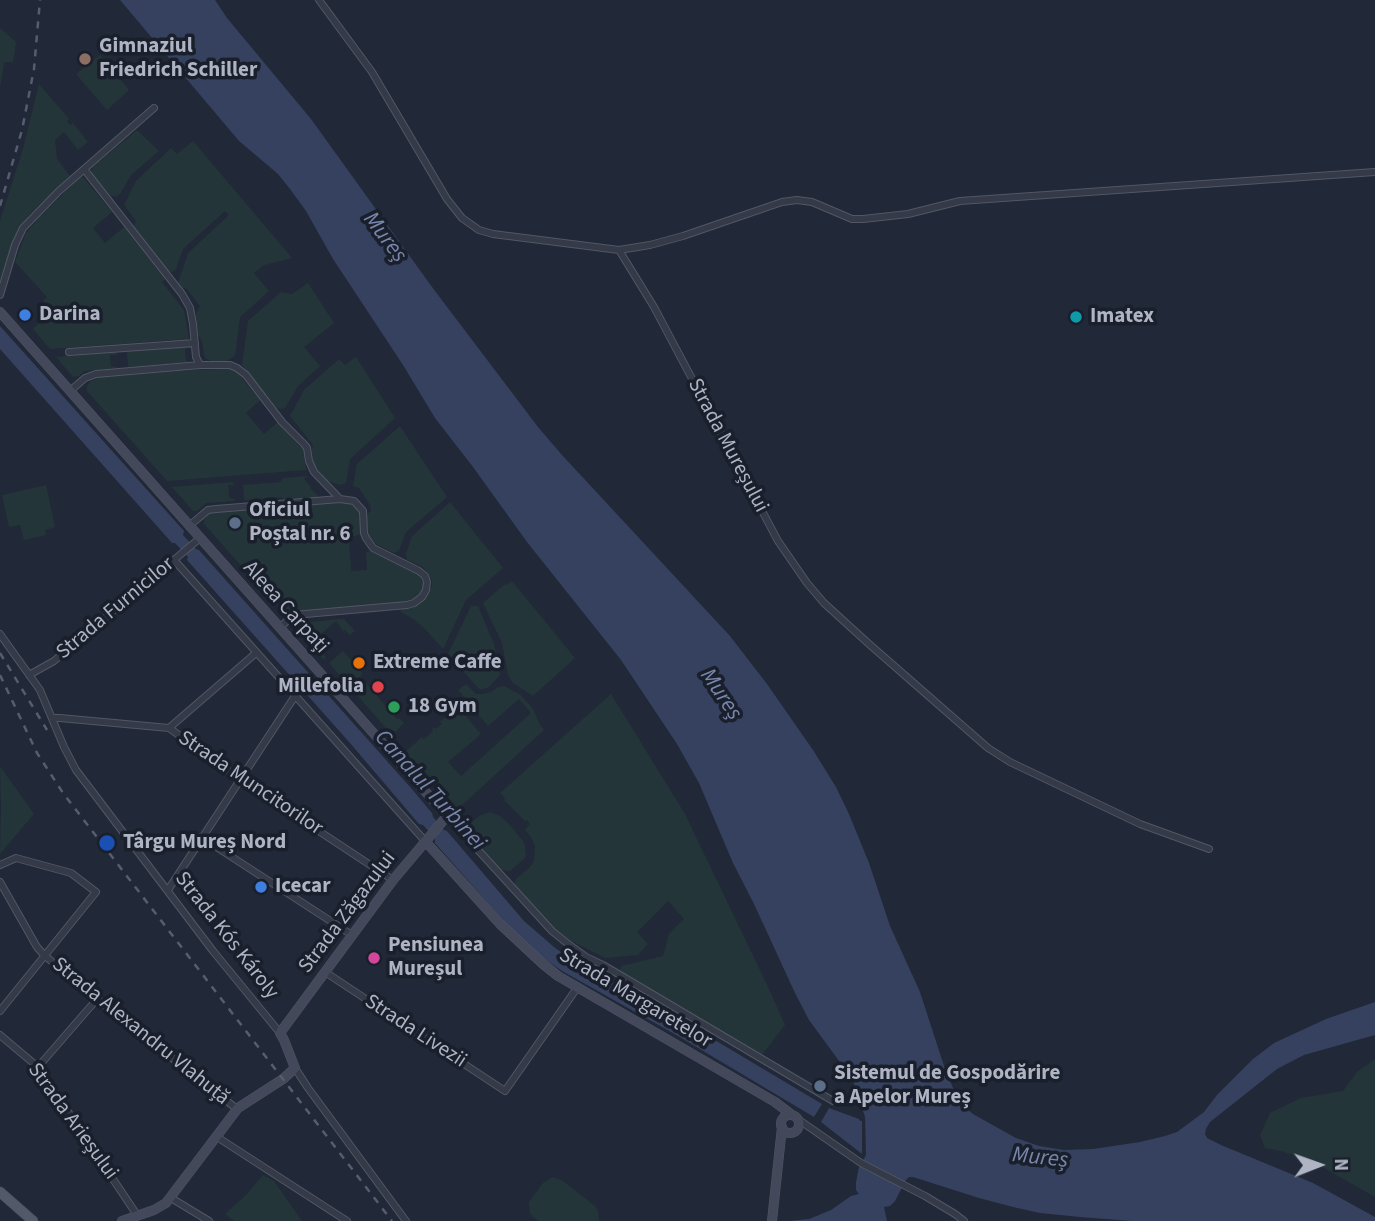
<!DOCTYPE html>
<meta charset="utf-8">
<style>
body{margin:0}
#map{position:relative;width:1375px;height:1221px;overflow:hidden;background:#212837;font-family:"Source Sans 3",sans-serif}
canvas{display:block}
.north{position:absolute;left:1284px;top:1130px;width:70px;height:70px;-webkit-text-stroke:5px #1a1f2c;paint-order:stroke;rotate:89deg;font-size:19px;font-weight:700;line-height:28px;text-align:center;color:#afb4c4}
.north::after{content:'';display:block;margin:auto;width:24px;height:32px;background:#afb4c4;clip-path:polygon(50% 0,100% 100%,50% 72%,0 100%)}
</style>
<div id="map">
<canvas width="1375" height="1221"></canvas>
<div class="north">N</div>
</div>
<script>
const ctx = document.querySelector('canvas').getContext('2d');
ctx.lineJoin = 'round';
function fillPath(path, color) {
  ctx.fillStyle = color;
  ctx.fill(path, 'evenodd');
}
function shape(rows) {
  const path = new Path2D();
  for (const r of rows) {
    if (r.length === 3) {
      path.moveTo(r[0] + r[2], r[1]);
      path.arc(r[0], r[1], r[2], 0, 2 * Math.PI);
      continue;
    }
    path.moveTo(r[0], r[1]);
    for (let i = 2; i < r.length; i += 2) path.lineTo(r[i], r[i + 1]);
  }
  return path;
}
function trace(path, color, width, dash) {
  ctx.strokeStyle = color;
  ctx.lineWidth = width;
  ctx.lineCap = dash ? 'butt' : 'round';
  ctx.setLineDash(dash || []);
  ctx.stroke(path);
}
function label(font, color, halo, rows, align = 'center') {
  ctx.font = font + ' "Source Sans 3",sans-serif';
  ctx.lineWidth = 7;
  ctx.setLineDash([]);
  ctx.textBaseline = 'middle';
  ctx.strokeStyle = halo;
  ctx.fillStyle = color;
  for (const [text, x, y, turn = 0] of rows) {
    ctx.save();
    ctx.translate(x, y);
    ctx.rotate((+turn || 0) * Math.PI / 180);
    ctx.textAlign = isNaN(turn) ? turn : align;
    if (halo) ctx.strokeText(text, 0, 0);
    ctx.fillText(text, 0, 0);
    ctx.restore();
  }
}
fillPath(shape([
 [0,28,16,42,13,62,4,62,0,89],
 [100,55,129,90,107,110,76,74],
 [39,84,69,119,67,121,70,125,73,123,88,142,78,150,64,132,55,140,57,159,70,176,30,214,20,227,0,282,0,221,23,149],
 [137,130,159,151,131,175,121,193,117,196,111,196,93,175,91,171,93,167],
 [193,141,292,258,264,265,254,273,269,291,240,317,235,356,226,361,211,361,206,359,204,355,202,341,198,335,196,314,200,306,186,288,182,289,178,283,188,253,229,215,225,211,183,249,176,269,173,272,168,271,134,226,136,221,124,205,136,181,171,148,177,154],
 [83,177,112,212,93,228,105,243,124,227,165,279,162,282,184,310,189,339,50,349,33,329,52,310,43,301,47,297,15,262,26,233,37,220,79,178],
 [308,283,334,323,304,347,320,366,298,386,285,408,280,409,276,407,242,365,248,321,281,292,292,294],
 [189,347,185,349,186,361,191,362,128,367,127,352],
 [116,352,117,355,110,355,111,366,117,367,118,368,84,371,79,376,73,377,56,357],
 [356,357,395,418,350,459,346,483,340,485,327,481,314,465,311,452,313,445,290,416,304,390,339,359,345,365],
 [230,369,236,371,260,400,246,413,264,434,278,422,303,450,306,470,167,481,87,391,87,386,91,381,101,377,192,370],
 [400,426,447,497,406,532,399,551,394,553,376,544,369,536,367,526,367,514,371,511,370,505,359,488,353,486,357,464],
 [307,476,304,479,311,487,310,488,318,496,316,498,284,500,282,497,244,500,243,485,281,482,283,478],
 [233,482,234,485,228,485,229,498,235,499,235,501,206,503,197,511,193,511,172,487],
 [46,485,55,527,45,530,46,535,24,540,20,525,9,527,2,495],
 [345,502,351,504,359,512,361,534,349,538,351,571,367,570,366,552,371,551,416,573,420,577,423,583,423,589,417,597,407,602,283,613,204,524,204,519,210,513,214,512],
 [450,502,503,568,466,600,443,649,425,629,415,620,401,612,401,609,423,599,432,586,432,581,428,573,423,567,407,560,406,554,412,536],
 [512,581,575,658,533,696,513,683,508,675,502,643,483,603,504,585,508,584],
 [471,606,478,606,494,644,500,675,489,687,483,689,479,689,448,654],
 [338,619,344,619,355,631,350,635,345,630,343,631,336,621,313,641,318,648,321,647,324,650,322,652,326,658,324,660,298,631,297,628,304,623],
 [343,651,360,670,362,674,360,676,397,719,399,718,404,723,392,735,329,663],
 [466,684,476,694,483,694,491,692,498,687,504,686,521,695,533,709,540,725,544,730,460,807,455,808,405,752,422,737,424,739,433,731,432,729,434,727,436,729,442,724,440,722,458,707,481,734,448,762,461,776,531,713,519,699,488,726,458,690],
 [611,694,685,814,769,989,785,1025,761,1056,620,971,621,966,663,956,669,934,684,919,668,901,637,932,648,944,638,955,605,958,570,940,554,929,516,887,515,883,516,879,530,867,534,861,535,846,531,837,525,830,530,824,527,820,525,821,504,800,505,798,500,793],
 [0,766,34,814,0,854,1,808],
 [490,812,500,816,508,823,523,841,525,846,526,856,524,859,510,871,501,870,469,834,469,825,479,816],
 [1375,1059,1375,1197,1310,1160,1281,1151,1265,1148,1260,1135,1270,1113,1301,1098,1343,1091,1357,1072],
 [263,1175,274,1181,302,1221,234,1221,225,1214,246,1195],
 [553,1177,563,1181,595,1206,598,1211,599,1221,538,1221,533,1217,530,1213,529,1202,543,1183]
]), '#243539');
fillPath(shape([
 [120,0,215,0,227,18,311,119,432,287,538,427,562,455,730,636,767,684,813,750,836,787,849,814,869,863,890,926,920,992,945,1069,959,1102,973,1114,1016,1138,1039,1146,1064,1150,1093,1149,1140,1142,1165,1136,1177,1132,1204,1112,1217,1095,1253,1059,1274,1043,1326,1019,1375,1002,1375,1035,1304,1055,1277,1069,1210,1122,1206,1129,1205,1134,1207,1138,1221,1145,1313,1183,1375,1217,1375,1221,1132,1221,1080,1217,1040,1213,1013,1207,979,1198,913,1177,909,1177,906,1180,895,1201,890,1206,884,1207,887,1221,789,1221,809,1219,831,1210,851,1196,859,1194,856,1190,856,1182,859,1167,866,1155,865,1117,853,1080,809,1020,795,993,754,904,733,863,699,783,677,744,621,660,527,542,473,467,435,418,403,365,333,259,306,211,290,189,278,174,239,141],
 [0,326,184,531,183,535,196,549,199,550,411,788,432,813,433,817,444,830,447,831,524,921,554,947,572,960,683,1021,822,1104,814,1117,678,1036,562,971,546,960,515,934,435,843,435,838,423,825,419,824,350,743,187,560,188,557,175,543,172,543,0,349],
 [829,1108,859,1119,860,1121,862,1121,862,1154,821,1122]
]), '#35415e');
const street = shape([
 [319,0,372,72,447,199,462,218,479,230,493,234,619,250,650,245,683,236,782,202,797,200,812,202,852,219,863,219,908,214,960,201,1375,172],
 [84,169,182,294,190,308,193,324,196,357,200,365],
 [619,250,654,307,778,541,807,583,824,603,869,644,988,748,1010,762,1140,824,1209,849],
 [0,295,15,245,23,228,59,191,154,108],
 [69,352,195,343],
 [70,391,85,378,96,374,200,365,230,365,237,368,246,375,282,422,304,444,307,448,309,461,314,472,340,499],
 [189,526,208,510,216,509,340,499,354,501,363,511,364,533,366,538,373,548,419,571,425,576,427,582,426,590,422,597,414,603,407,605,294,615,279,628],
 [175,561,425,841],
 [0,634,40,690,64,747,76,770,213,951,280,1033],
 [29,675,54,661,200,538],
 [53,718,60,718,169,728,240,779,393,880],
 [169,728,256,653],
 [447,816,552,931,568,944,586,957,603,965,833,1101],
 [201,837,352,935],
 [0,865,16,858,71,873,96,892,0,1011],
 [0,882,37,947,44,955,97,999,237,1109],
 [168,890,295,696],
 [325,972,505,1091,577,988],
 [0,1035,38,1067,137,1215],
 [38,1067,97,999],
 [295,1068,308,1088,406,1221],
 [799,1120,861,1163,925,1196,955,1214,964,1221],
 [217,1137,347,1221],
 [171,1198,209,1221]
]);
const secondary = shape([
 [0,312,447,816,393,880,280,1033,284,1040,295,1068,283,1079,238,1108,166,1203,154,1210,122,1221],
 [425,841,500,924,543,964,558,976,775,1102,792,1115],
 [790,1124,9],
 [772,1221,782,1127]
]);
const primary = shape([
 [0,1192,33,1221]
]);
trace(street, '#525765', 8);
trace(secondary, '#525765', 10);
trace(primary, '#3e4351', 11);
trace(street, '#343a47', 6);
trace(secondary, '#43485a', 9);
trace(primary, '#525968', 10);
trace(shape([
 [0,206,22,130,34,69,40,0],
 [0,653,47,730],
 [0,675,37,753,63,793,392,1221]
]), '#565d6e', 2.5, [7, 7]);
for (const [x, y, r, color] of [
 [85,59,7,"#8d6e63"],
 [25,315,7,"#3f7fe0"],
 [1076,317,7,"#0f9aa8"],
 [235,523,7,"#5c6f8a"],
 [359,663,7,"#e8710a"],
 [378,687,7,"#e0444e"],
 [394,707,7,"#2e9e5b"],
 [107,843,9,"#1a4fb4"],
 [261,887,7,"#3f7fe0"],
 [374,958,7,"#d1479c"],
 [820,1086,7,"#5c6f8a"]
]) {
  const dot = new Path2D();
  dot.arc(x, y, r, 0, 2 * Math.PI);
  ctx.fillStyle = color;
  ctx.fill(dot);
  trace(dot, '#1a1f2c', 2.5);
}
label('bold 21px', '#afb4c4', '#1a1f2c', [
 ["Gimnaziul",99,47],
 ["Friedrich Schiller",99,71],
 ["Darina",39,315],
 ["Imatex",1090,317],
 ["Oficiul",249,511],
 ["Poștal nr. 6",249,535],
 ["Extreme Caffe",373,663],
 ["Millefolia",364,687,"right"],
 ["18 Gym",408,707],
 ["Târgu Mureș Nord",123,843],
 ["Icecar",275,887],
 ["Pensiunea",388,946],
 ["Mureșul",388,970],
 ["Sistemul de Gospodărire",834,1074],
 ["a Apelor Mureș",834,1098]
], 'left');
label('21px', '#afb4c4', '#1a1f2c', [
 ["Strada Mureșului",727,446,62],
 ["Aleea Carpați",285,608,48],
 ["Strada Furnicilor",116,609,-40],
 ["Strada Muncitorilor",250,784,34],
 ["Strada Zăgazului",348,913,-53],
 ["Strada Kós Károly",226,936,52],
 ["Strada Margaretelor",635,999,31],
 ["Strada Alexandru Vlahuță",140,1032,39],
 ["Strada Livezii",415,1032,33],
 ["Strada Arieșului",72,1122,54]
]);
label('italic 23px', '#7887ab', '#1a1f2c', [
 ["Mureș",384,238,53],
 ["Mureș",720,695,56],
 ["Canalul Turbinei",429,791,48],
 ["Mureș",1040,1159,6]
]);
</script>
